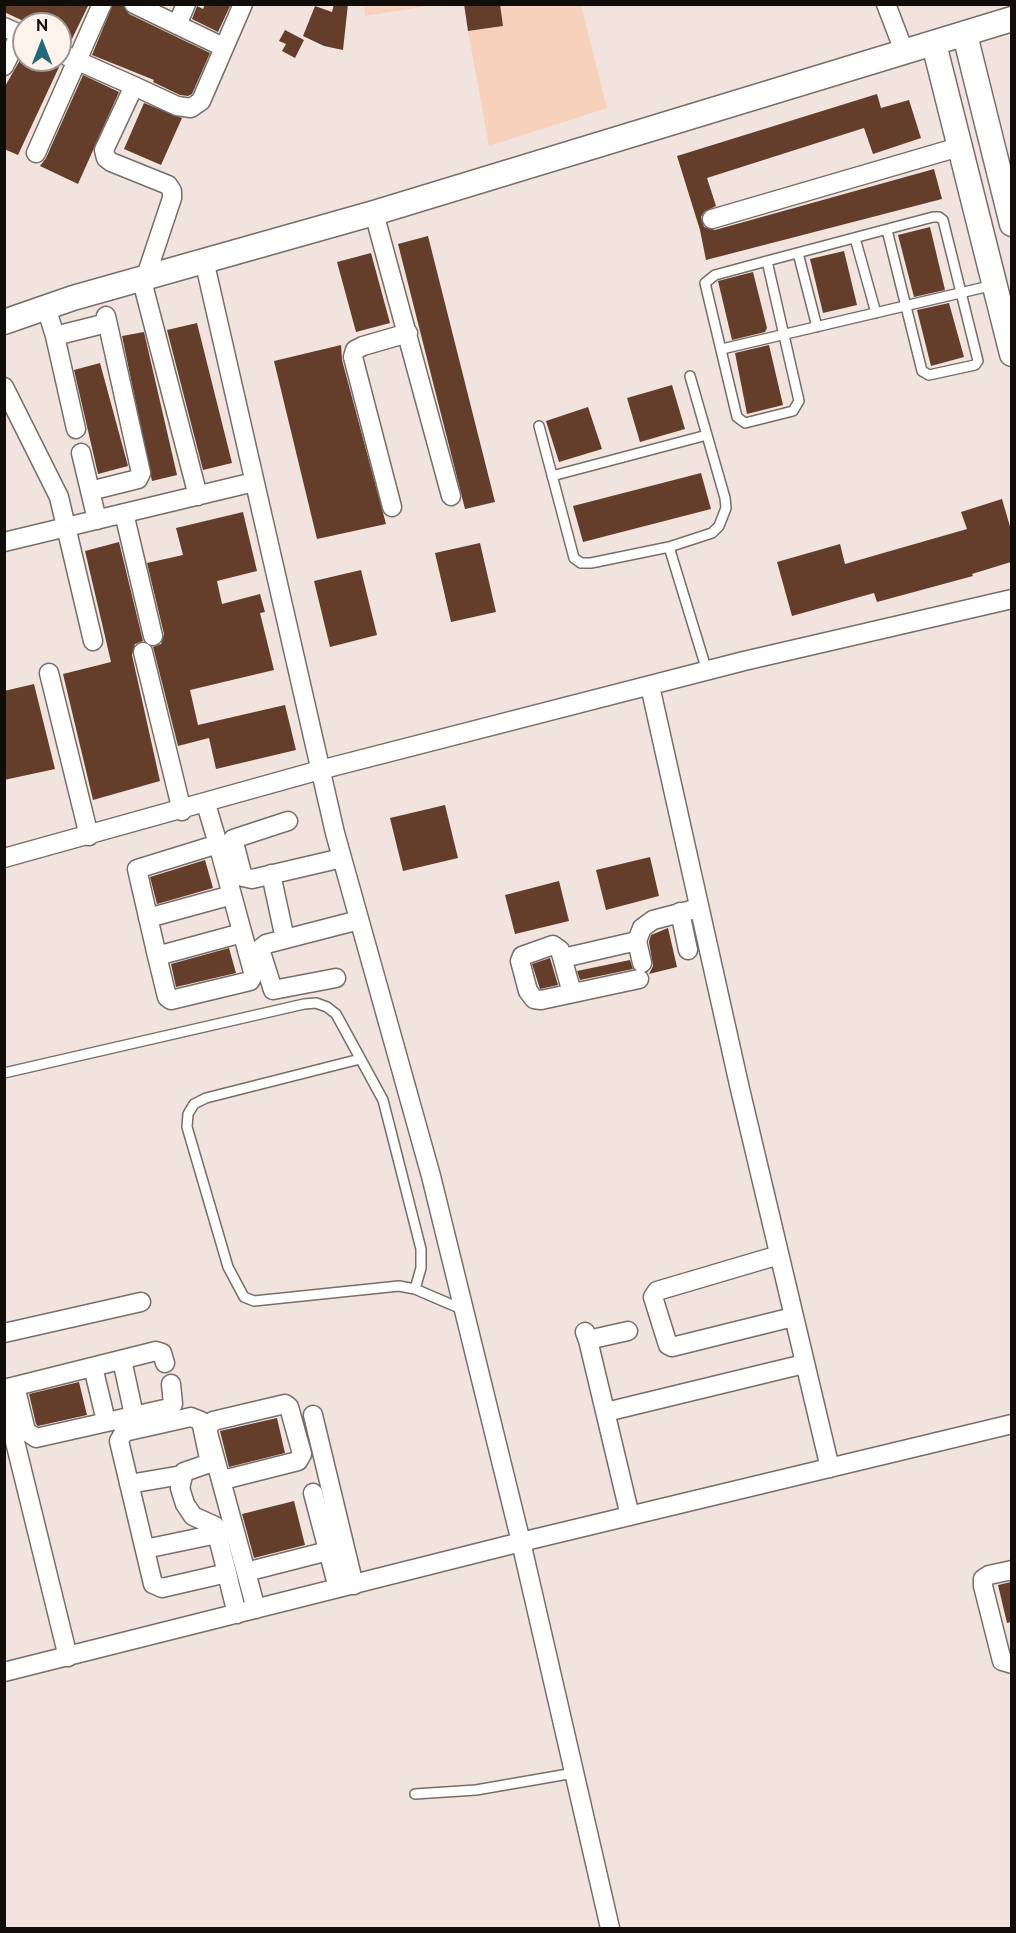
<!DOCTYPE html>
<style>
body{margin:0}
#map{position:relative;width:1016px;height:1933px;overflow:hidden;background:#f1e4de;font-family:Raleway,sans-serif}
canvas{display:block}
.frame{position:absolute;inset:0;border:6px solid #110d0b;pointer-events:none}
.north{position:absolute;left:12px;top:12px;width:60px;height:60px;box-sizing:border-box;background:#fef2ec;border:2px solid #9f9692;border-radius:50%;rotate:0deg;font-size:16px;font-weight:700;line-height:24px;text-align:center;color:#110d0b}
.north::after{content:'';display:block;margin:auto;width:21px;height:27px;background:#24697a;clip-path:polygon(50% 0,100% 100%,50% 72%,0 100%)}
</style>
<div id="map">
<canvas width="1016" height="1933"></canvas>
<div class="frame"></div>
<div class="north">N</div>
</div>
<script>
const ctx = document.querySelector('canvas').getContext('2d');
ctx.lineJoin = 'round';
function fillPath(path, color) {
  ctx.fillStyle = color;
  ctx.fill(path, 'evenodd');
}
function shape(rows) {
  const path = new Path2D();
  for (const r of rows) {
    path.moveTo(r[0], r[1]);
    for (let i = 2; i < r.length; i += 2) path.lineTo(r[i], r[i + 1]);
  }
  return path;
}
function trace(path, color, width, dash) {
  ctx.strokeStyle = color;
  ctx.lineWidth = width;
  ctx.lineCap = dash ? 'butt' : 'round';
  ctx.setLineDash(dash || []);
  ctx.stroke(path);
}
fillPath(shape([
 [364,4,435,4,435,5,365,16],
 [500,5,581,5,607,108,489,146,468,31,503,26]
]), '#f8d1bd');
fillPath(shape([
 [4,4,89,4,69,45,60,42,60,24,30,24,4,12],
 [113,4,123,4,129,14,210,53,192,94,188,96,180,95,153,82,154,80,92,55],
 [205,4,231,4,218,32,192,19,197,6,203,9],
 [334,4,348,4,343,50,324,46,303,36,315,6,332,12],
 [464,4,500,4,503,26,468,31],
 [285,30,304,40,295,58,282,51,286,44,279,41],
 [20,60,51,60,60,65,18,155,4,149,4,88],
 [83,75,119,92,78,184,40,166,46,158],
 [877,94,881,108,909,100,921,138,873,154,864,128,707,178,716,206,704,212,701,217,704,227,715,230,934,169,942,199,706,260,700,230,677,156],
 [144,103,182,118,161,165,124,149],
 [930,227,945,290,914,297,898,235],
 [428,236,495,502,465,509,398,244],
 [844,251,857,305,823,313,810,259],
 [371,253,390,323,356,332,337,262],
 [753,272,767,328,765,332,732,340,718,281],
 [949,303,964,357,931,366,917,310],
 [197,323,232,463,203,470,167,330],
 [144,332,177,475,152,481,122,336],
 [341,345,342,360,386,524,317,539,274,361],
 [769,345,783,405,747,414,735,353],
 [100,363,128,466,98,474,74,370],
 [672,385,685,429,640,442,627,398],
 [588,407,602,449,559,462,546,421],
 [701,473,711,509,583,542,573,506],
 [1002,499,1011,530,1011,562,972,574,973,576,877,602,874,593,792,616,777,562,840,544,845,564,967,529,961,512],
 [243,512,257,571,217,581,222,604,260,594,265,612,260,613,274,670,190,690,198,725,285,705,296,750,216,769,209,738,178,746,153,647,161,644,164,634,147,563,183,555,176,528],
 [119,542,143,641,135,644,132,655,160,781,93,800,63,674,111,662,85,551],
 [480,543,496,612,451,622,435,553],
 [361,570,377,635,330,647,314,581],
 [34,684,55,769,4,780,4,691],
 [445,805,458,858,403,871,390,818],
 [650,857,659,896,606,910,596,870],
 [205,860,213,888,157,904,150,877],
 [559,881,569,921,515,934,505,895],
 [668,928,677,967,649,974,653,966,649,942,651,935],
 [229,948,236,973,176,987,171,964],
 [550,958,558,985,540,989,532,964],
 [630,960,633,969,580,980,577,971],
 [79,1382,87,1415,38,1426,36,1424,29,1394],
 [277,1418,285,1453,229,1467,220,1431],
 [294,1501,305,1545,254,1558,242,1514],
 [1011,1582,1011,1622,1007,1623,998,1585]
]), '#653e2b');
const service = shape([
 [855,238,876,313],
 [798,253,817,327],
 [767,261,799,401,793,411,745,423,737,417,705,283,715,275,767,261,782,257,933,217,939,217,943,220,978,361,975,365,929,375,922,371,887,230],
 [722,349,994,285],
 [539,426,574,558,581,563,591,563,669,547,707,671],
 [552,476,707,435],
 [669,547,712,533,719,526,726,508,725,498,690,376],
 [360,1059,206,1098,194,1104,188,1114,187,1127,228,1267,244,1297,254,1301,399,1286,415,1289,464,1310],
 [4,1073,304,1004,316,1003,327,1007,336,1014,383,1100,421,1249,421,1268,415,1289],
 [415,1794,476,1790,574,1773]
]);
const minor = shape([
 [134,4,223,47],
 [886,4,904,51],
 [177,25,186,4],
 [4,27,24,36],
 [60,53,134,86],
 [4,66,20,34],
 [36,153,102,4],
 [374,213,451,496],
 [712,219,959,147],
 [204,260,335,833,431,1176,521,1542,610,1928],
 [146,276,172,198,172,191,168,185,111,162,106,158,104,150,134,86,177,106,191,108,201,101,243,4],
 [141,277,198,496],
 [46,307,55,336,76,429],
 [55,336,107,323],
 [4,387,59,497,93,641],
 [81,453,97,520],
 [90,491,138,479,141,473,106,316],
 [392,507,353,357,355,350,363,346,408,333],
 [124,513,153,636],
 [4,542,254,482],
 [143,652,182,811],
 [49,673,89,836],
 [650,686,740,1089,830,1468],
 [206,804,218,844,232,895,253,972,252,977,250,981,171,1000,167,997,157,956,137,869,218,844],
 [288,821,233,839,243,877,252,879,342,858],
 [4,858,320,770,744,661,1012,599],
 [271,874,285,939],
 [680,912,688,950],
 [148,918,232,895],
 [637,941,642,963],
 [157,956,242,933],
 [563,958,637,941,642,928,653,920,699,908],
 [336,978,273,990,260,949,266,944,359,920],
 [572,993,560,950,553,945,522,956,520,961,528,991,534,999,541,1000,639,979],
 [779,1255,657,1291,653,1297,668,1345,672,1347,793,1317],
 [585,1332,588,1340,628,1331],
 [4,1333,141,1302],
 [588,1340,630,1516],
 [122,1360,134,1415],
 [93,1367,106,1421],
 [15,1386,26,1431,36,1438,169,1408,173,1404,171,1384],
 [4,1389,156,1351,162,1353,165,1363],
 [4,1397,68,1657],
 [606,1412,804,1364],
 [313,1415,354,1585],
 [223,1480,298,1461,302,1454,289,1407,285,1404,213,1421,207,1429,256,1609],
 [129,1484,182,1475],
 [313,1493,338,1588],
 [145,1549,217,1534],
 [1012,1570,989,1575,983,1579,983,1586,1002,1661,1012,1664],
 [246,1572,328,1551],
 [227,1573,162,1588,153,1584,119,1441,124,1432,191,1417,201,1421,210,1463,184,1472,180,1488,185,1504,193,1516,215,1526,217,1534,227,1573,229,1582,237,1614],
 [4,1672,521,1542,1012,1424]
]);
const tertiary = shape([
 [965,35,1012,224],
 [934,44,1012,354],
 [4,322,73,298,374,213,1012,19]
]);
trace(service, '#786d68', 12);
trace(minor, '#786d68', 21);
trace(tertiary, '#786d68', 27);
trace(service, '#fff', 9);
trace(minor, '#fff', 18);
trace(tertiary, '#fff', 24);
</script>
